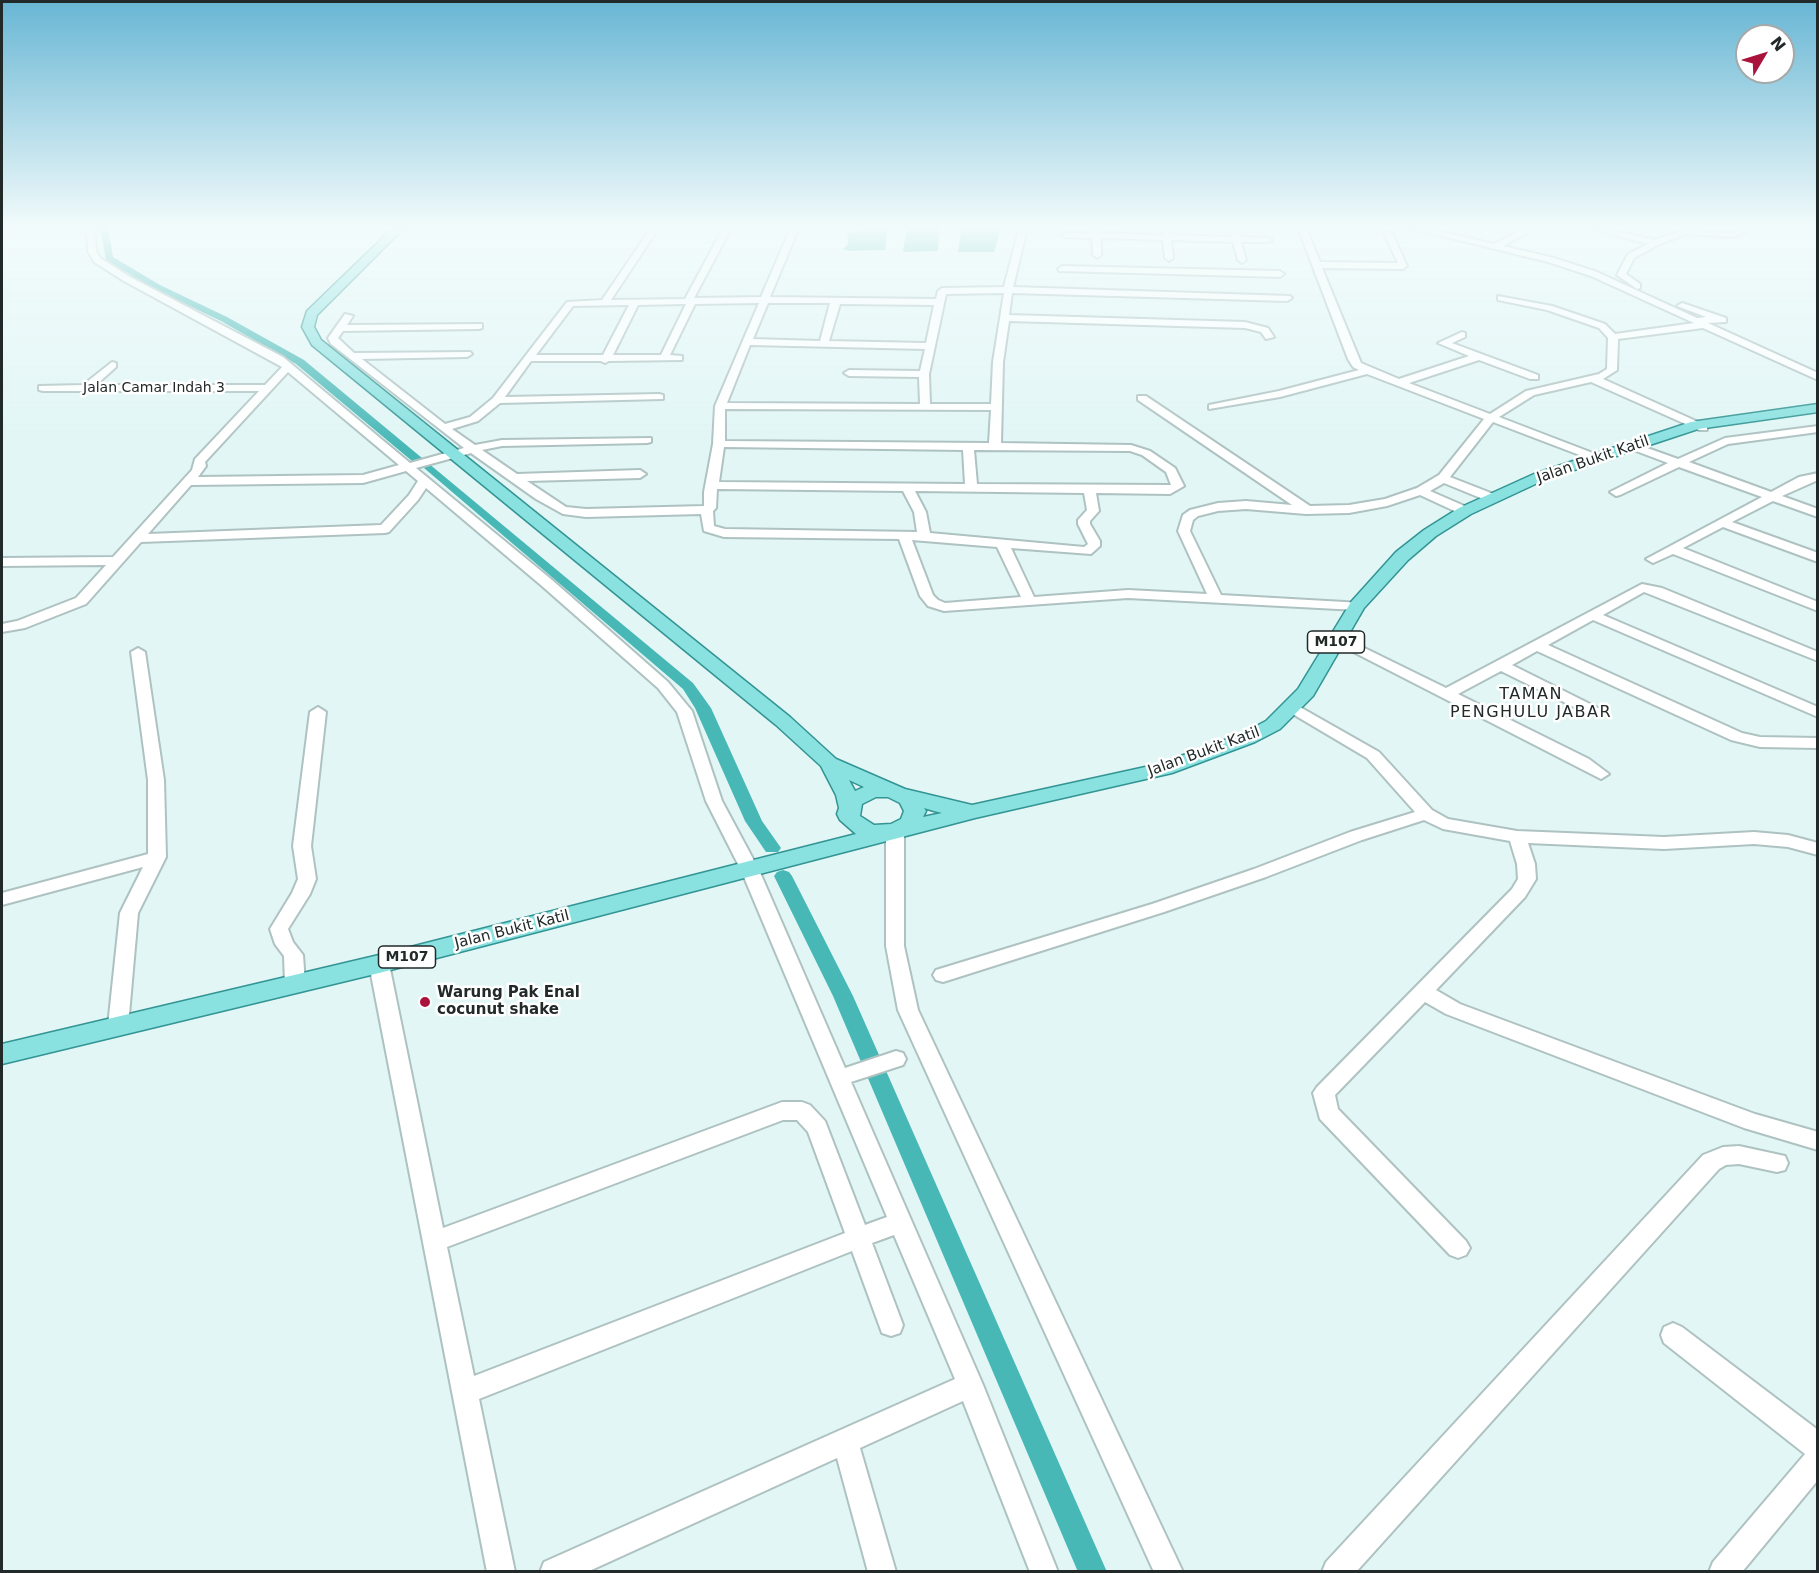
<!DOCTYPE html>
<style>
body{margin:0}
#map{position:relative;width:1819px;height:1573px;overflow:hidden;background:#e2f6f6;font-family:"DejaVu Sans",sans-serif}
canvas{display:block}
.frame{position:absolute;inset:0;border:3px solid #222929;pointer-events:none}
.north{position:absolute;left:1735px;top:24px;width:60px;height:60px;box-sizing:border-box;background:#fefffe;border:2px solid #a6a9a9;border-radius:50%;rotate:52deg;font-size:16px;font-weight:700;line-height:24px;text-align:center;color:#222929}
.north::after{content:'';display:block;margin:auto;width:21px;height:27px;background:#aa133b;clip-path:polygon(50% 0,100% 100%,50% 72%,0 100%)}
</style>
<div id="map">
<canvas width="1819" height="1573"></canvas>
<div class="frame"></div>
<div class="north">N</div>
</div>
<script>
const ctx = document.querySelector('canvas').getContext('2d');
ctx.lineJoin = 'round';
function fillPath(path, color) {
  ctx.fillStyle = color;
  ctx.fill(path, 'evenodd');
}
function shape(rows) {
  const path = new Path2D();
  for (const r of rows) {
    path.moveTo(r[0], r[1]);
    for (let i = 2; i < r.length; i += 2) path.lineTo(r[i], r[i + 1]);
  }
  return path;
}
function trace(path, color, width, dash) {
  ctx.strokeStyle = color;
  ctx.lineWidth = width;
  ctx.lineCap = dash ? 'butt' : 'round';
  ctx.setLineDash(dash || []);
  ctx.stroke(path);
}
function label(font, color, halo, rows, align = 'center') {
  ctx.font = font + ' "DejaVu Sans",sans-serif';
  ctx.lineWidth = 5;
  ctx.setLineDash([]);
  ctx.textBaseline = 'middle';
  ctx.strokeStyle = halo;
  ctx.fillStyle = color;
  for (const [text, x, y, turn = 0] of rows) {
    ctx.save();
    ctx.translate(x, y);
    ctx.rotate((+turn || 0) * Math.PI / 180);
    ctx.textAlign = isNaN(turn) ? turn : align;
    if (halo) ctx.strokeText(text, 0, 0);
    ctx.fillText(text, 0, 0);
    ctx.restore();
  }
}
fillPath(shape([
 [866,225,888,226,885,250,848,251,843,249,848,244,847,234,865,229],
 [907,225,940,225,938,251,903,252],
 [962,225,1002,225,994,252,958,252]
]), '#48b8b7');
fillPath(shape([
 [104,225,114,225,108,229,113,257,160,285,227,317,304,360,693,683,711,708,762,821,781,848,778,852,766,852,745,821,695,708,683,689,417,462,412,461,296,364,221,321,154,289,106,260,100,228,104,225],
 [783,870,789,872,792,876,853,996,1107,1572,1078,1572,833,996,774,876,777,872,783,870]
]), '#48b8b7');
const minor = shape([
 [94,225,102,225,95,232,96,251,100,258,130,277,283,357,410,463,464,448,331,344,328,338,345,314,353,316,347,325,482,324,482,328,479,329,343,331,338,338,354,353,470,352,472,354,467,357,362,359,445,424,470,417,493,398,567,302,602,300,653,225,660,226,611,300,685,299,725,225,733,225,694,298,761,297,792,225,800,225,770,297,936,299,938,291,942,288,1004,287,1020,225,1028,225,1013,287,1290,296,1292,298,1287,301,1012,293,1009,315,1245,322,1268,328,1274,337,1266,339,1261,332,1245,328,1009,321,1003,362,1001,443,1131,445,1150,451,1175,468,1184,486,1170,494,1096,493,1099,511,1090,521,1090,524,1100,541,1100,546,1091,554,1011,548,1034,597,1128,590,1207,594,1178,531,1183,515,1190,510,1218,503,1246,501,1292,505,1138,400,1138,396,1146,396,1310,506,1349,505,1385,499,1417,488,1439,475,1484,419,1367,374,1280,397,1209,409,1209,405,1279,391,1359,370,1353,367,1348,359,1297,225,1305,225,1320,262,1398,263,1384,233,1388,231,1392,233,1407,266,1403,269,1322,268,1361,363,1399,379,1469,356,1438,343,1462,332,1465,333,1465,337,1452,343,1538,375,1538,379,1530,379,1479,360,1409,383,1490,414,1526,391,1599,374,1607,369,1608,338,1599,328,1547,310,1498,300,1498,296,1552,306,1605,324,1615,334,1694,323,1591,276,1548,262,1398,225,1412,225,1494,244,1531,225,1541,225,1503,246,1554,258,1597,272,1697,318,1706,317,1677,306,1682,303,1726,318,1726,322,1708,323,1818,373,1818,380,1703,328,1618,339,1617,370,1603,379,1707,426,1707,430,1699,430,1591,382,1534,395,1499,417,1598,455,1598,459,1590,459,1493,422,1450,477,1496,495,1496,501,1488,501,1444,483,1430,491,1469,508,1471,511,1469,514,1461,514,1420,495,1387,506,1349,513,1306,514,1246,509,1218,511,1198,516,1193,520,1190,531,1221,595,1362,603,1364,606,1357,610,1128,598,944,611,928,606,920,596,899,539,724,537,704,531,701,514,586,517,563,514,536,499,471,453,416,468,552,580,668,682,692,711,722,801,759,870,845,1068,896,1051,903,1053,906,1059,903,1065,851,1082,983,1385,1058,1572,1030,1572,963,1401,860,1448,896,1572,868,1572,837,1458,587,1572,540,1572,544,1562,955,1379,894,1235,872,1243,903,1325,900,1333,891,1336,882,1333,852,1251,479,1399,515,1572,487,1572,369,964,372,959,379,957,386,959,389,964,443,1228,782,1102,802,1102,810,1105,825,1121,865,1225,887,1217,741,870,706,801,677,712,658,688,542,586,426,488,418,500,389,532,385,533,141,542,86,604,25,628,2,632,2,624,17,621,76,598,106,565,2,566,2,558,113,557,192,470,195,459,259,391,43,391,39,390,39,386,83,385,112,362,116,363,116,367,96,385,265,385,282,367,124,281,94,262,88,251,87,232,94,225],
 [1004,293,993,362,991,404,930,404,929,374,946,294,1004,293],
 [759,303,715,406,713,444,704,492,704,506,586,509,566,507,527,481,640,478,646,474,640,470,517,474,482,450,502,446,647,443,651,442,651,438,502,440,475,445,452,429,478,421,500,403,663,399,663,395,659,394,505,397,531,361,601,361,605,363,609,361,682,360,682,356,670,355,695,304,759,303],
 [768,303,830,303,820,341,753,339,768,303],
 [686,304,661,355,613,355,638,305,686,304],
 [840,304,934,305,926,343,829,341,840,304],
 [629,305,603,355,536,355,573,306,629,305],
 [750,345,925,349,920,371,849,370,844,373,849,376,919,377,920,404,727,403,750,345],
 [288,372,399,465,363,475,198,477,206,466,205,462,288,372],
 [725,409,991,410,989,443,725,441,725,409],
 [724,447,963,450,965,484,719,482,724,447],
 [974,450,1130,451,1142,455,1166,472,1171,485,977,484,974,450],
 [406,471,418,481,409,495,381,525,148,534,191,485,363,483,406,471],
 [717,489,903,491,914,512,917,532,725,529,714,526,713,511,716,508,717,489],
 [915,491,1084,493,1087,510,1078,520,1078,524,1088,544,1084,547,930,533,926,512,915,491],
 [912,540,997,547,1021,597,945,603,938,600,933,595,912,540],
 [783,1120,797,1120,808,1132,845,1233,474,1376,447,1247,783,1120],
 [1092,225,1100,225,1100,233,1163,235,1162,225,1170,225,1171,235,1232,237,1229,225,1237,225,1240,237,1268,238,1272,240,1268,242,1241,242,1246,260,1242,263,1238,260,1233,242,1171,240,1173,258,1169,261,1165,258,1163,240,1101,238,1101,255,1097,258,1093,255,1092,238,1065,237,1061,235,1065,233,1092,233,1092,225],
 [1577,225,1591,225,1654,240,1685,230,1733,233,1750,225,1761,225,1734,237,1686,234,1658,245,1634,258,1626,274,1640,284,1640,288,1637,289,1617,275,1628,254,1648,244,1577,225],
 [1062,266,1280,271,1284,274,1280,277,1059,271,1058,269,1062,266],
 [1818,426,1818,432,1728,444,1689,462,1771,492,1799,477,1818,473,1818,480,1782,496,1818,509,1818,517,1773,501,1732,522,1818,553,1818,562,1723,527,1683,548,1818,602,1818,611,1673,554,1653,563,1646,559,1762,497,1679,467,1620,495,1616,496,1610,492,1668,463,1628,448,1628,444,1636,444,1678,459,1725,438,1818,426],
 [1642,584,1662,588,1818,652,1818,661,1644,592,1603,615,1818,707,1818,717,1593,620,1548,645,1742,733,1760,737,1818,738,1818,748,1760,747,1731,740,1537,651,1512,665,1600,709,1603,712,1600,715,1590,715,1501,671,1458,694,1589,759,1609,774,1601,779,1330,640,1332,637,1342,637,1446,688,1642,584],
 [138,648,145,652,164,780,166,857,138,913,128,1026,125,1031,118,1034,111,1031,108,1026,120,913,143,867,2,905,2,893,148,854,148,780,131,652,138,648],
 [1291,702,1379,752,1432,810,1448,819,1517,831,1664,837,1754,832,1788,835,1818,843,1818,855,1788,847,1754,844,1664,849,1528,843,1535,864,1536,879,1525,897,1436,990,1460,1004,1755,1114,1818,1132,1818,1150,1744,1128,1446,1014,1425,1002,1335,1095,1338,1109,1466,1241,1470,1248,1466,1255,1458,1258,1450,1255,1320,1119,1313,1093,1317,1087,1512,889,1518,879,1517,864,1510,841,1443,829,1424,820,1362,840,1266,877,1164,912,943,982,936,980,933,975,936,970,1152,904,1254,869,1350,832,1415,812,1367,758,1286,710,1283,707,1291,702],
 [318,707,326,712,311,846,316,879,310,894,288,929,293,942,303,955,305,984,302,989,295,991,288,989,285,984,284,956,275,944,270,929,292,893,298,879,293,846,310,712,318,707],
 [895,825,901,827,904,831,904,946,918,1010,1183,1572,1154,1572,898,1010,886,946,886,831,889,827,895,825],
 [1739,1146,1785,1156,1788,1163,1785,1170,1777,1172,1739,1164,1726,1165,1719,1169,1356,1572,1322,1572,1326,1562,1703,1155,1723,1147,1739,1146],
 [1673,1323,1682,1327,1818,1430,1818,1480,1742,1572,1709,1572,1713,1562,1805,1454,1664,1343,1661,1335,1664,1327,1673,1323]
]);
const major = shape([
 [396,225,407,225,317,315,314,327,321,340,790,717,836,759,905,789,972,805,1159,764,1241,734,1266,721,1298,689,1351,602,1396,552,1424,530,1459,508,1534,474,1691,422,1818,404,1818,412,1698,429,1544,480,1471,514,1436,536,1408,560,1364,608,1313,696,1280,729,1255,742,1172,773,975,818,379,973,2,1064,2,1044,379,955,856,834,840,820,837,814,839,808,836,795,821,766,776,725,312,345,302,327,307,311,396,225],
 [849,780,864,787,855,791,849,780],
 [876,797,888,797,900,803,904,811,901,819,891,824,874,825,860,816,862,804,876,797],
 [924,808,934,811,942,813,923,817,926,811,924,808]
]);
trace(minor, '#aec2c1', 4);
trace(major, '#329493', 3);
fillPath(minor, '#fff');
fillPath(major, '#89e1e0');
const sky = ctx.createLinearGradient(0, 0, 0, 445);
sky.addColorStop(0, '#68b6d4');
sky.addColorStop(0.51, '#f2fbfb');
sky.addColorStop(1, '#f2fbfb00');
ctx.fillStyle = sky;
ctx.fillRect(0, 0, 1819, 445);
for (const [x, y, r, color] of [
 [425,1002,6,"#aa133b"]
]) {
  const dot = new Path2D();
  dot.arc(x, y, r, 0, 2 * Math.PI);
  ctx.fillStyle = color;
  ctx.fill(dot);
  trace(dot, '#fefffe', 2);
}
label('14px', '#222929', '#fefffe', [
 ["Jalan Camar Indah 3",154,388]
]);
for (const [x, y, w] of [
 [1336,642,57],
 [407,957,57]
]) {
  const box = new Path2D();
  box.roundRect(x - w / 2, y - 11, w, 22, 4.5);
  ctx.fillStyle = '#fefffe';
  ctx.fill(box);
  trace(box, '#222929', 1.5);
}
label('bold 14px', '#222929', null, [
 ["M107",1336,642],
 ["M107",407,957]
]);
label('15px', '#222929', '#fefffe', [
 ["Jalan Bukit Katil",1593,460,-19],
 ["Jalan Bukit Katil",1204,752,-20],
 ["Jalan Bukit Katil",512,930,-14]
]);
label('bold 15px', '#222929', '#fefffe', [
 ["Warung Pak Enal",437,993],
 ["cocunut shake",437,1010]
], 'left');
ctx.letterSpacing = '1.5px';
label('16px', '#222929', '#fefffe', [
 ["TAMAN",1531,695],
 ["PENGHULU JABAR",1531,713]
]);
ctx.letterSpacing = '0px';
</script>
